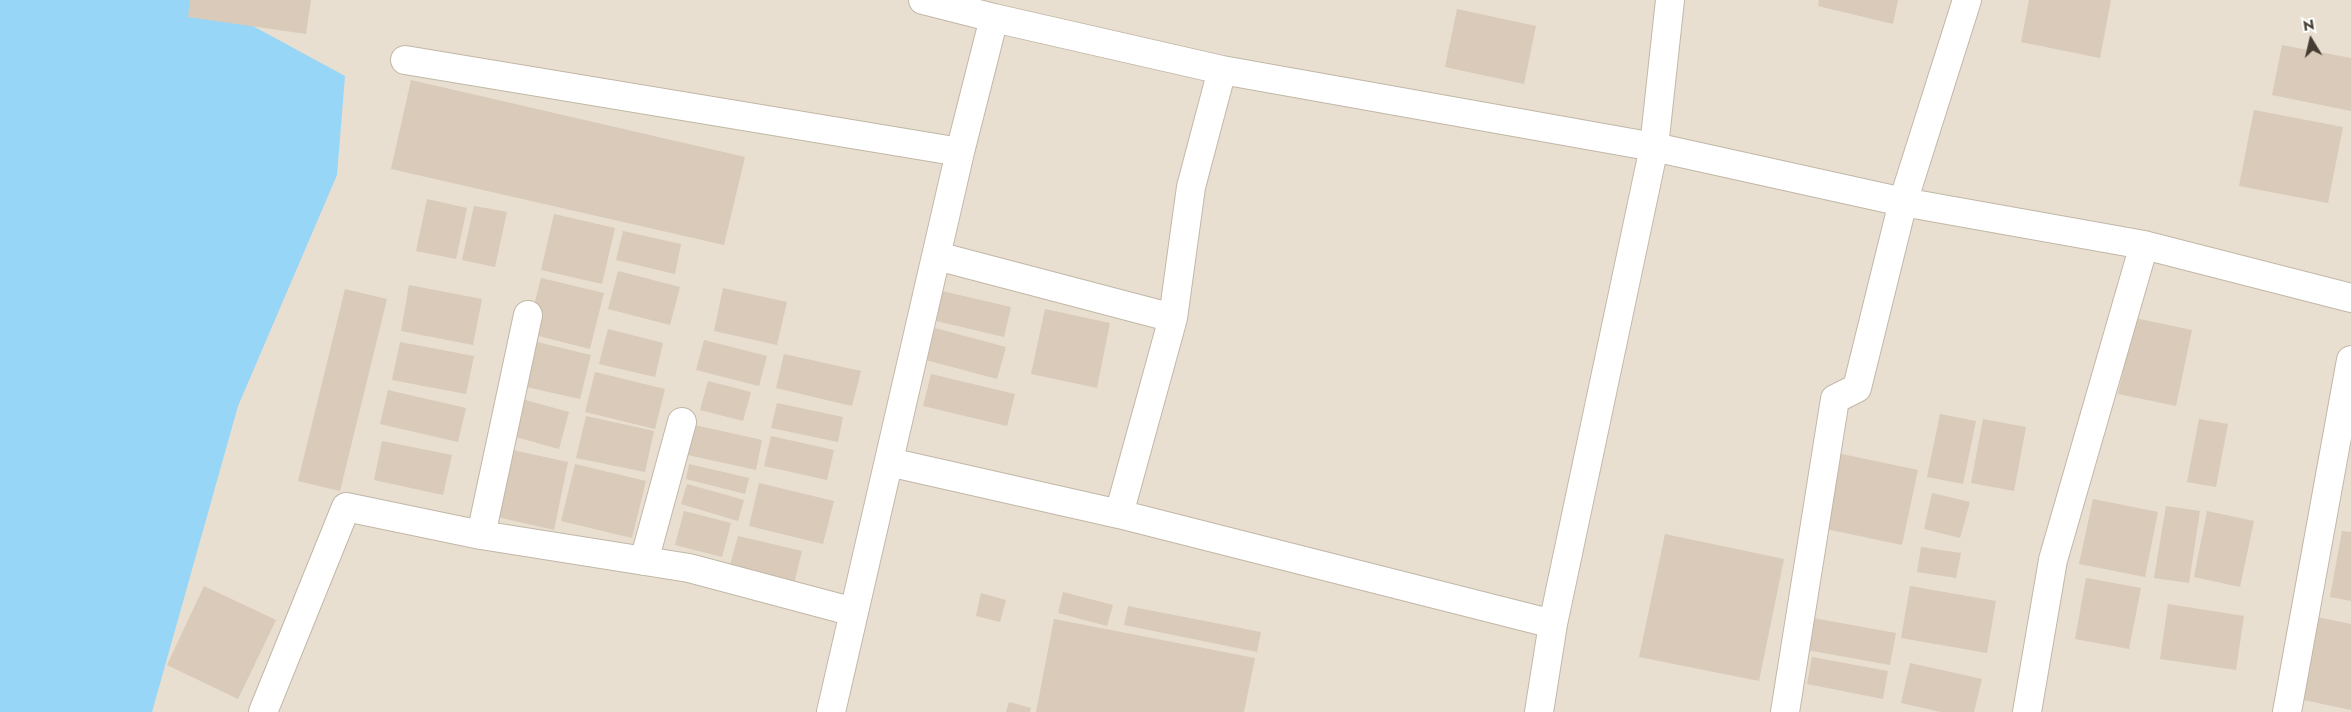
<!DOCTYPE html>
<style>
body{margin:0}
#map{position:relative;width:2351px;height:712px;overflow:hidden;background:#f3ede2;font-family:Jost,sans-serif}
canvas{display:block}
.north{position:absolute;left:2286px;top:15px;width:50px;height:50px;-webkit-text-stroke:4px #fff;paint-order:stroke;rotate:351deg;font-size:14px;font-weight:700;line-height:20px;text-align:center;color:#453c32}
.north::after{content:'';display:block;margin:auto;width:18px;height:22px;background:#453c32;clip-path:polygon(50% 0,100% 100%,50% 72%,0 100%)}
</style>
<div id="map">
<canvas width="2351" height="712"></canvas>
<div class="north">N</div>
</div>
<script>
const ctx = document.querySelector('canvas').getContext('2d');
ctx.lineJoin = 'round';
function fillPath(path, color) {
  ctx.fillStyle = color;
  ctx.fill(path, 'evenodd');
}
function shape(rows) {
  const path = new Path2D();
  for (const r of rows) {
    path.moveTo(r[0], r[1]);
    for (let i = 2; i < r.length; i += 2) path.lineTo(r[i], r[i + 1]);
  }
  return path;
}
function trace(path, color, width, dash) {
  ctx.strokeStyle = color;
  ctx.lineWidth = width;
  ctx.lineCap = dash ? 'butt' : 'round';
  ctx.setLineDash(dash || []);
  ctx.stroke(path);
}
fillPath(shape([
 [0,0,2351,0,2351,712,0,712]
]), '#e8dfd0');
fillPath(shape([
 [0,0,205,0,345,76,337,175,238,406,152,712,0,712]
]), '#97d6f7');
fillPath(shape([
 [190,0,311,0,306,34,188,17],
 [1819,0,1898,0,1893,24,1818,6],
 [2029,0,2111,0,2100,58,2021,42],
 [1457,9,1536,26,1524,84,1445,67],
 [2282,45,2351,58,2351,111,2272,95],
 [411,80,745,157,724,245,391,169],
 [2254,110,2343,127,2328,203,2239,186],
 [427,199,467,208,456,259,416,251],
 [474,206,507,212,495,267,462,260],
 [554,214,615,228,602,284,541,270],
 [623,231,681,244,675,274,616,260],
 [618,271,680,287,670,325,608,309],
 [541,278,604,293,590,349,527,333],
 [409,285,482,299,473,345,401,331],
 [723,288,787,302,777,345,714,331],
 [345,289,387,299,340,491,298,481],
 [942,291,1011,307,1004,337,936,321],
 [1045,309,1110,323,1097,388,1031,374],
 [2135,318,2192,330,2176,406,2118,394],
 [935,328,1006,347,997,379,926,360],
 [608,329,663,343,655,377,599,364],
 [704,340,767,356,759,386,696,370],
 [533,341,591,355,580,399,522,386],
 [400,342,474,356,466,394,392,380],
 [784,354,861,371,852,406,776,388],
 [595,372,665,389,655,429,585,412],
 [931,374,1015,394,1007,426,923,406],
 [708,381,751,392,743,421,700,410],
 [388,390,466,408,458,442,380,424],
 [522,399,569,412,559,449,512,436],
 [777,403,843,417,838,442,771,428],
 [1940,414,1976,421,1963,484,1927,477],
 [586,416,654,431,645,472,576,458],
 [1983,419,2026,427,2014,491,1971,483],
 [2199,419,2228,424,2216,487,2187,482],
 [690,424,762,440,756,470,683,454],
 [771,436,834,450,827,480,764,466],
 [382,441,452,455,443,495,374,480],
 [508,449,568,462,554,530,493,516],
 [1837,453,1918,470,1902,545,1821,528],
 [575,464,646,481,632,538,561,521],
 [689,464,749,478,745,494,686,479],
 [759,483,834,501,823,544,749,526],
 [687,484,744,500,738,521,681,504],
 [1932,493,1970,502,1960,538,1924,529],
 [2093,499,2158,512,2145,577,2079,564],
 [2166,506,2200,511,2189,583,2154,578],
 [684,511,731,523,722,557,675,545],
 [2207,511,2254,521,2240,587,2194,577],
 [2342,531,2351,532,2351,601,2330,597],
 [1665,534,1784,559,1759,681,1639,657],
 [738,536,802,551,794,584,729,568],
 [1921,547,1961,553,1956,578,1917,572],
 [2086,578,2141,588,2129,649,2075,639],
 [204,586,276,620,238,699,167,665],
 [1910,586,1996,601,1987,653,1901,638],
 [1063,592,1113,605,1107,626,1058,613],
 [981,593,1006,600,1000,622,976,616],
 [2168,604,2244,616,2236,670,2160,659],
 [1128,606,1261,632,1257,652,1124,625],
 [2312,616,2351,624,2351,710,2294,698],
 [1813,618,1896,633,1890,665,1807,650],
 [1054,619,1255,658,1244,712,1036,712],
 [1812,657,1888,671,1883,699,1807,684],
 [1910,663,1982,679,1974,712,1941,712,1901,703],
 [1009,702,1031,708,1030,712,1006,712]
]), '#d9cab9');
const minor = shape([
 [923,0,994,18,1222,70,1654,147,1903,202,2144,245,2351,298],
 [405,60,960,152,831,712],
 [960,152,994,18],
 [937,256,1173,318,1119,514],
 [1173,318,1191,187,1222,70],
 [889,462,1119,514,1553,624,1539,712],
 [481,535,528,315],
 [644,561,682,422],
 [1553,624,1654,147,1670,0],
 [263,712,346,507,481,535,689,568,854,612],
 [1785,712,1835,399,1857,388,1903,202,1967,0],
 [2027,712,2053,560,2144,245],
 [2287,712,2351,360]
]);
trace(minor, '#c2b7a7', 30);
trace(minor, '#fff', 28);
</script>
